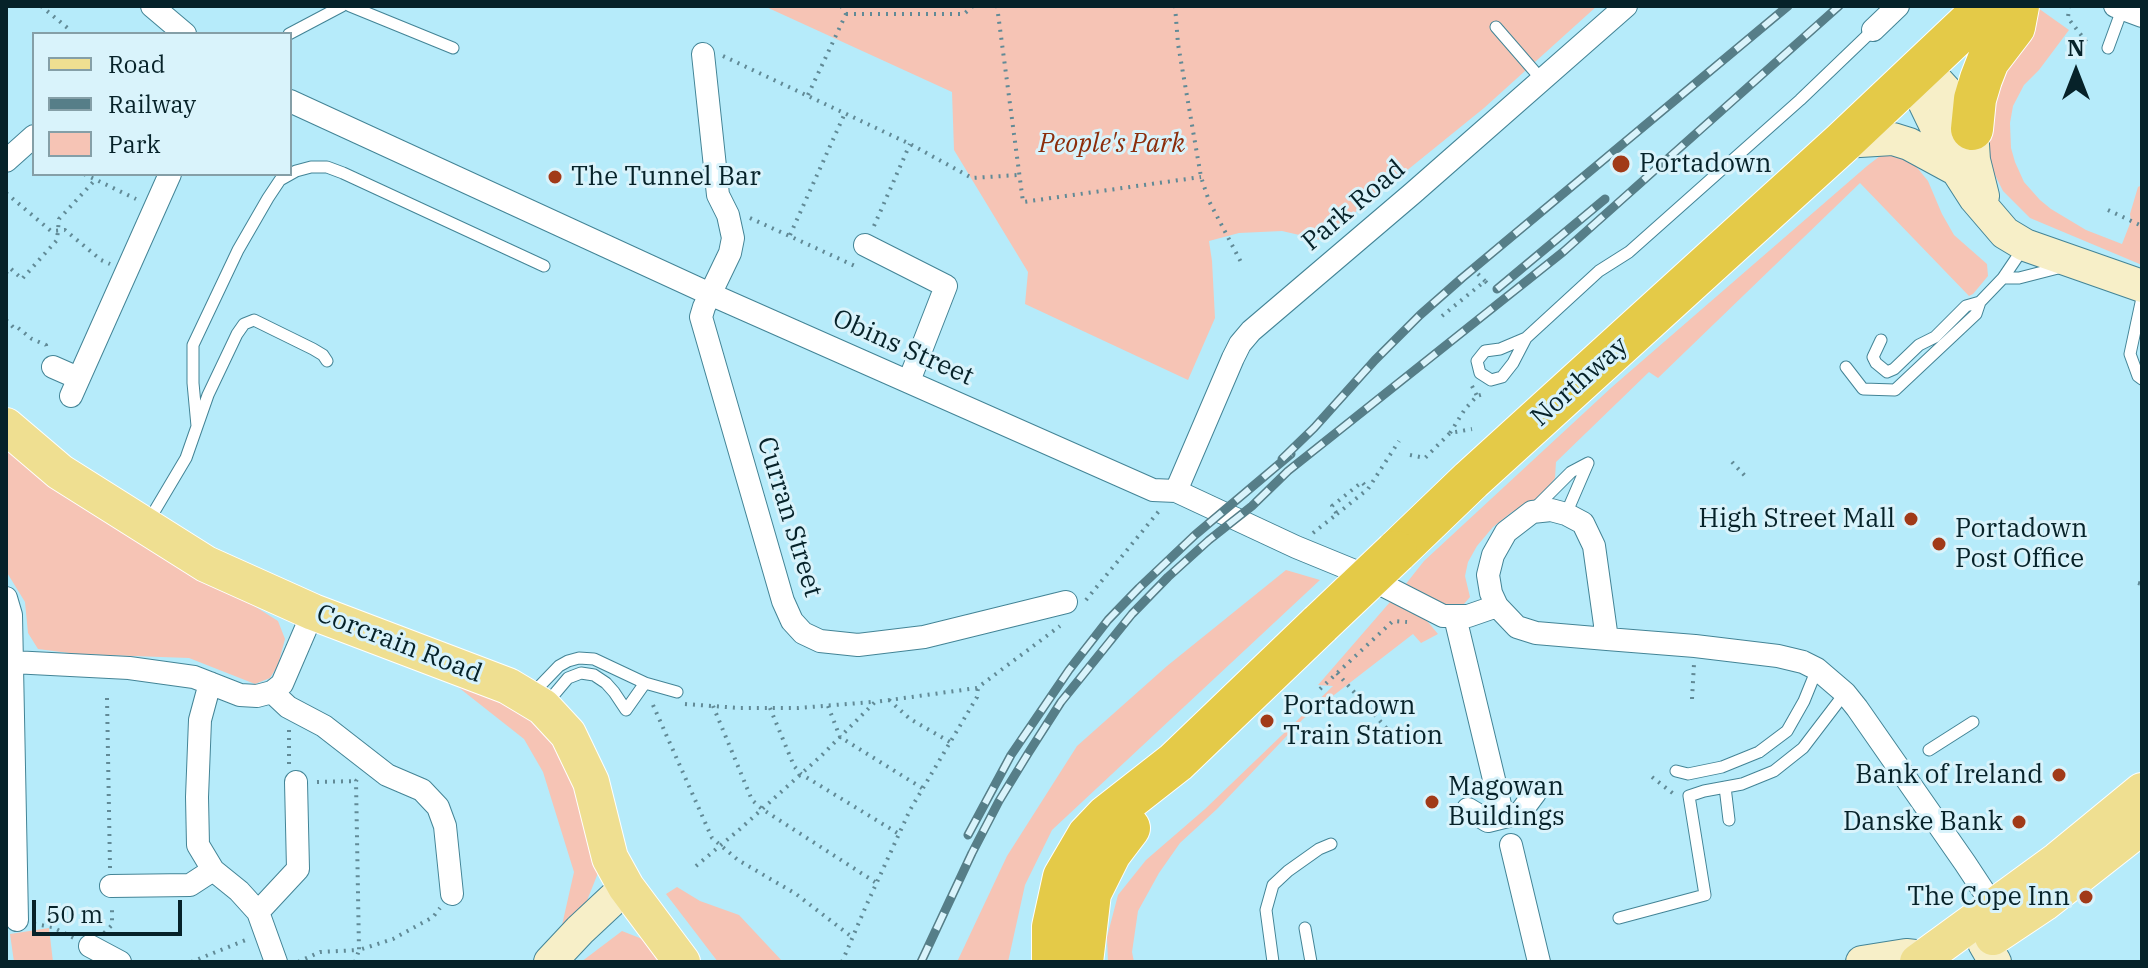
<!DOCTYPE html>
<style>
body{margin:0}
#map{position:relative;width:2148px;height:968px;overflow:hidden;background:#b6ebfa;font-family:"IBM Plex Serif",serif}
canvas{display:block}
.frame{position:absolute;inset:0;border:8px solid #062229;pointer-events:none}
.legend{position:absolute;left:32px;top:32px;width:260px;height:144px;box-sizing:border-box;background:#d9f3fb;border:2px solid #859fa7;margin:0;padding:10px 14px;list-style:none;font-size:24px;color:#062229}
.legend li{display:flex;align-items:center;gap:16px;height:40px}
.legend b{width:40px;border:2px solid #859fa7}
.north{position:absolute;left:2036px;top:32px;width:80px;height:80px;-webkit-text-stroke:6px #d9f3fb;paint-order:stroke;rotate:0deg;font-size:22px;font-weight:700;line-height:32px;text-align:center;color:#062229}
.north::after{content:'';display:block;margin:auto;width:28px;height:36px;background:#062229;clip-path:polygon(50% 0,100% 100%,50% 72%,0 100%)}
.scale{position:absolute;left:32px;top:900px;width:150px;height:36px;box-sizing:border-box;border:4px solid #062229;border-top:0;padding-left:10px;font-size:24px;line-height:28px;white-space:nowrap;color:#062229;-webkit-text-stroke:6px #d9f3fb;paint-order:stroke}
</style>
<div id="map">
<canvas width="2148" height="968"></canvas>
<div class="frame"></div>
<ul class="legend">
<li><b style="height:10px;background:#efdf91"></b>Road</li>
<li><b style="height:10px;background:#567e88"></b>Railway</li>
<li><b style="height:22px;background:#f6c4b5"></b>Park</li>
</ul>
<div class="north">N</div>
<div class="scale">50 m</div>
</div>
<script>
const ctx = document.querySelector('canvas').getContext('2d');
ctx.lineJoin = 'round';
function fillPath(path, color) {
  ctx.fillStyle = color;
  ctx.fill(path, 'evenodd');
}
function shape(rows) {
  const path = new Path2D();
  for (const r of rows) {
    path.moveTo(r[0], r[1]);
    for (let i = 2; i < r.length; i += 2) path.lineTo(r[i], r[i + 1]);
  }
  return path;
}
function trace(path, color, width, dash) {
  ctx.strokeStyle = color;
  ctx.lineWidth = width;
  ctx.lineCap = dash ? 'butt' : 'round';
  ctx.setLineDash(dash || []);
  ctx.stroke(path);
}
function label(font, color, halo, rows, align = 'center') {
  ctx.font = font + ' "IBM Plex Serif",serif';
  ctx.lineWidth = 6;
  ctx.setLineDash([]);
  ctx.textBaseline = 'middle';
  ctx.strokeStyle = halo;
  ctx.fillStyle = color;
  for (const [text, x, y, turn = 0] of rows) {
    ctx.save();
    ctx.translate(x, y);
    ctx.rotate((+turn || 0) * Math.PI / 180);
    ctx.textAlign = isNaN(turn) ? turn : align;
    if (halo) ctx.strokeText(text, 0, 0);
    ctx.fillText(text, 0, 0);
    ctx.restore();
  }
}
fillPath(shape([
 [764,6,1597,6,1484,108,1321,240,1282,231,1239,233,1209,241,1212,261,1215,318,1188,380,1025,304,1028,272,954,150,952,92],
 [2038,8,2069,30,2039,70,2024,85,2013,106,2010,123,2011,148,2015,162,2024,182,2040,200,2051,209,2086,230,2122,244,2131,221,2130,214,2138,187,2142,185,2142,265,2030,218,2003,191,1985,155,1998,59],
 [1891,155,1913,163,1919,170,1928,181,1942,214,1954,235,1987,264,1988,276,1973,294,1969,296,1860,183,1658,378,1649,372,1556,462,1555,478,1543,495,1532,503,1512,512,1493,527,1477,546,1468,562,1465,576,1470,597,1464,604,1438,606,1405,585,1424,561,1612,387,1867,166,1880,156],
 [6,449,278,621,285,639,278,665,270,678,255,684,189,658,77,654,38,649,28,633,25,602,6,571],
 [1286,570,1320,580,1052,830,1025,885,1008,962,957,962,1007,856,1077,746,1167,666],
 [1390,602,1423,616,1438,634,1421,643,1413,634,1303,719,1217,809,1180,843,1159,873,1138,911,1132,952,1134,962,1108,962,1107,937,1118,895,1146,860,1205,809,1333,686,1318,685],
 [439,672,536,710,567,748,600,868,586,903,560,934,574,872,543,772,524,739],
 [677,887,700,901,739,915,783,962,718,962,666,894],
 [49,928,53,962,14,962,10,934],
 [622,931,655,944,665,962,581,962]
]), '#f6c4b5');
const lane = shape([
 [350,6,453,48],
 [1496,27,1542,80],
 [289,34,342,6],
 [2108,48,2123,7],
 [2003,278,2019,278,2062,267],
 [2142,298,2130,354,2138,376,2142,379],
 [1526,338,1500,349,1485,351,1477,361,1480,373,1491,380,1502,377,1513,363,1526,338,1599,271,1629,252,1800,100,1873,30],
 [1881,340,1873,357,1876,363,1887,372,1894,369,1919,345,1935,337,1966,306,1980,302],
 [1846,367,1863,389,1895,390,1976,314,1980,302,2003,278,2024,247],
 [197,426,193,383,193,345,238,250,268,198,280,180,296,171,311,167,327,167,343,173,544,266],
 [1535,508,1571,472,1588,463],
 [1566,514,1588,463],
 [148,522,186,458,208,395,237,334,244,324,254,320,313,349,323,355,327,361],
 [532,694,559,666,568,661,579,658,594,659,645,683,677,692],
 [546,704,568,678,581,673,594,675,606,683,614,692,626,710,645,683],
 [1929,750,1973,722],
 [1676,771,1688,774,1722,767,1759,752,1787,731,1804,701,1817,669],
 [1725,787,1729,820],
 [1619,918,1705,895,1689,796,1704,791,1742,784,1774,771,1803,748,1845,693],
 [1305,928,1311,962],
 [1273,962,1266,910,1273,885,1288,871,1319,849,1331,844]
]);
const street = shape([
 [152,6,185,34],
 [2115,6,2142,16],
 [1873,30,1898,6],
 [703,54,718,195,728,215,733,238,730,253,704,307,701,317,783,601,792,621,803,633,820,641,858,645,924,637,1066,602],
 [290,101,710,294,1153,490,1176,491,1296,547,1357,572,1443,616,1468,616,1497,606],
 [6,161,34,136],
 [865,245,946,286,909,381],
 [53,367,78,378],
 [71,396,170,174],
 [1176,491,1233,358,1240,344,1251,331,1413,193,1626,6],
 [6,598,11,615,17,920],
 [1455,617,1503,817],
 [1607,639,1594,546,1583,523,1566,514,1551,510,1532,512,1506,532,1493,555,1488,575,1491,593,1497,606,1517,627,1536,633,1607,639,1695,646,1778,656,1803,662,1817,669,1845,693,1857,708,1965,863,1994,907],
 [12,662,129,668,194,677,240,695,257,696,272,692,282,684,313,612],
 [210,683,200,720,197,797,198,845,213,870,239,891,258,912,276,962],
 [272,692,288,707,324,726,387,775,422,790,438,807,445,826,452,894],
 [1468,809,1488,821,1520,813,1535,793],
 [1511,845,1539,962],
 [111,886,190,885,213,870],
 [258,912,298,869,296,782],
 [90,946,120,962]
]);
const secondary = shape([
 [1923,66,1958,104,1972,129,1974,160,1983,196],
 [1912,77,1957,170,1975,198,2005,233,2025,245,2142,286],
 [1843,142,1893,139,1909,144,1957,170],
 [1984,943,1995,962],
 [550,962,580,930,626,887],
 [1862,962,1906,955,1924,957]
]);
const primary = shape([
 [6,426,60,472,206,564,313,612,508,686,543,707,568,734,591,782,610,858,626,887,682,962],
 [1993,937,2044,903,2142,826],
 [1918,962,2058,860,2142,791]
]);
const highway = shape([
 [1972,129,1975,99,1981,79,1988,61,2014,27,2018,6],
 [1396,552,1471,480,1843,142,1987,6],
 [1053,962,1053,927,1064,877,1088,836,1107,816,1176,762,1320,624],
 [1082,962,1090,893,1110,853,1129,828]
]);
trace(lane, '#438496', 13);
trace(street, '#438496', 24);
trace(secondary, '#438496', 34);
trace(primary, '#fff', 38);
trace(highway, '#fff', 44);
trace(shape([
 [41,6,70,30,70,34],
 [841,6,846,14],
 [997,6,1023,202,1201,177],
 [1175,6,1178,44,1201,177,1209,201,1243,266],
 [2069,6,2068,18,2088,44],
 [846,14,964,14,973,6],
 [723,56,910,144,972,178,1018,175],
 [808,95,846,14],
 [84,174,136,199],
 [6,193,51,231,65,230,101,260,110,264],
 [2108,210,2142,226],
 [750,218,855,266,857,263],
 [874,226,910,144],
 [790,235,845,113],
 [6,273,10,268,22,279,57,240,59,219,95,180],
 [1478,274,1485,281],
 [1442,316,1485,281,1490,286],
 [6,320,14,328,17,327,32,339,46,345,47,350],
 [1472,386,1477,396],
 [1450,433,1465,409,1477,396,1484,394],
 [1410,455,1425,458,1450,433,1472,429],
 [1732,462,1745,476],
 [1337,514,1368,489],
 [1313,533,1337,514,1332,506,1362,482,1368,489,1399,441],
 [2138,583,2142,584],
 [1086,600,1159,511],
 [1337,673,1397,740],
 [1320,689,1393,621,1407,622],
 [107,698,110,868],
 [1692,699,1694,664],
 [889,700,910,719,950,742],
 [685,704,739,708,798,708,872,702],
 [653,705,712,838,738,860,796,894,852,937],
 [713,706,752,800,762,809,875,882],
 [828,706,840,737,922,788],
 [770,708,794,766,801,774,899,834],
 [289,730,289,765],
 [1652,777,1675,795],
 [317,782,356,781],
 [696,866,740,829,821,756,875,702,977,688,1060,626],
 [34,924,52,927,74,938],
 [104,933,112,925,112,905],
 [6,960,6,962],
 [191,962,248,939],
 [298,962,320,952,359,950,356,781,358,778],
 [355,962,359,950,393,939,433,917,440,908],
 [842,962,866,906,910,810,977,697,978,687]
]), '#618a96', 4, [2, 6]);
trace(lane, '#fff', 11);
trace(street, '#fff', 22);
trace(secondary, '#f7efc8', 32);
trace(primary, '#efdf91', 36);
trace(highway, '#e4ca48', 42);
const rail = shape([
 [1497,289,1605,199],
 [1282,459,1314,428,1375,360,1420,315,1462,278,1788,6],
 [968,835,1011,755,1069,670,1108,620,1139,588,1195,535,1291,454],
 [921,962,972,853,999,801,1029,752,1061,702,1132,614,1168,577,1209,540,1252,506,1288,471,1563,252,1839,6]
]);
trace(rail, '#567e88', 9);
trace(rail, '#d9f3fb', 6, [18]);
const highwayBridge = shape([
 [1320,624,1396,552]
]);
trace(highwayBridge, '#fff', 44, []);
trace(highwayBridge, '#e4ca48', 42);
for (const [x, y, r, color] of [
 [1621,164,10,"#a13a18"],
 [555,177,8,"#a13a18"],
 [1911,519,8,"#a13a18"],
 [1939,544,8,"#a13a18"],
 [1267,721,8,"#a13a18"],
 [2059,775,8,"#a13a18"],
 [1432,802,8,"#a13a18"],
 [2019,822,8,"#a13a18"],
 [2086,897,8,"#a13a18"]
]) {
  const dot = new Path2D();
  dot.arc(x, y, r, 0, 2 * Math.PI);
  ctx.fillStyle = color;
  ctx.fill(dot);
  trace(dot, '#d9f3fb', 3);
}
label('italic 26px', '#8c2d0b', '#d9f3fb', [
 ["People's Park",1112,144]
]);
label('26px', '#062229', '#d9f3fb', [
 ["Portadown",1639,164],
 ["The Tunnel Bar",571,177],
 ["High Street Mall",1895,519,"right"],
 ["Portadown",1955,529],
 ["Post Office",1955,559],
 ["Portadown",1283,706],
 ["Train Station",1283,736],
 ["Bank of Ireland",2043,775,"right"],
 ["Magowan",1448,787],
 ["Buildings",1448,817],
 ["Danske Bank",2003,822,"right"],
 ["The Cope Inn",2070,897,"right"]
], 'left');
label('26px', '#062229', '#d9f3fb', [
 ["Park Road",1354,206,-40],
 ["Obins Street",903,348,24],
 ["Northway",1580,382,-42],
 ["Curran Street",789,517,73],
 ["Corcrain Road",399,644,21]
]);
</script>
